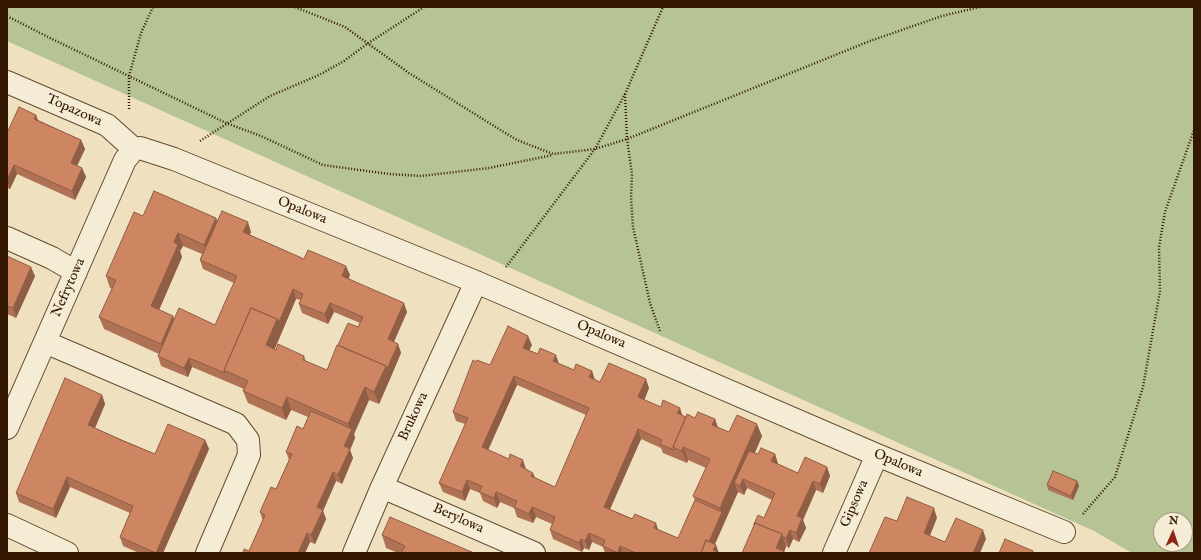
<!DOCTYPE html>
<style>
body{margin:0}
#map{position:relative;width:1201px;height:560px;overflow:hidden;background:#efe1c0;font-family:"IM FELL English",serif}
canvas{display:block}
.frame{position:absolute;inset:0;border:8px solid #341701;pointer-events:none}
.north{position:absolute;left:1153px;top:512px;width:40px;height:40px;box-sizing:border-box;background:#f5ecd6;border:1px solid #a89781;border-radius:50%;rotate:3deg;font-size:11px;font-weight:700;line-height:16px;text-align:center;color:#341701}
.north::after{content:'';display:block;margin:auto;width:14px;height:18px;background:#8f2418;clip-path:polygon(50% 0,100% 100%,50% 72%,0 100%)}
</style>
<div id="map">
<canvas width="1201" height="560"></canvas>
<div class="frame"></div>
<div class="north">N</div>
</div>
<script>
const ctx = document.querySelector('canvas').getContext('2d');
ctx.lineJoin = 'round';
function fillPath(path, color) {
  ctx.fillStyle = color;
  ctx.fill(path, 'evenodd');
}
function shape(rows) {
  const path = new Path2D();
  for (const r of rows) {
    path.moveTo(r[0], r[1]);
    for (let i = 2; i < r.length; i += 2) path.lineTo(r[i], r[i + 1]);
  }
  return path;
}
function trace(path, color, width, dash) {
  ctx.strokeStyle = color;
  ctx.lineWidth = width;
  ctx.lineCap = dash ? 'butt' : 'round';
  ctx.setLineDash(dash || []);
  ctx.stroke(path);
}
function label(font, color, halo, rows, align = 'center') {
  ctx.font = font + ' "IM FELL English",serif';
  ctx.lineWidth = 3;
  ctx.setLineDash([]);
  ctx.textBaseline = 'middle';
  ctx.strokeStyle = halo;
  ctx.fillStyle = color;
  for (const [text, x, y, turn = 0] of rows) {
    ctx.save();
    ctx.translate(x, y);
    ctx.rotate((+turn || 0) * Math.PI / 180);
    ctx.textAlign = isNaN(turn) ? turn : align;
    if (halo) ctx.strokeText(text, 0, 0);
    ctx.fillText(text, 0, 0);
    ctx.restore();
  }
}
fillPath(shape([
 [7,7,1194,7,1194,553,1132,553,1094,531,7,41],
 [1161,520,1185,520,1185,544,1161,544]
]), '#b5c395');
const minor = shape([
 [7,82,107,125,134,149],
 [7,238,52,258,76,272],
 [45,342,236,424,248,440,249,455,207,553],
 [7,428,125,160,134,149,140,148,174,159,476,282,877,455,1064,532],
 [382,487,534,553],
 [7,525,67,553],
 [354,553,382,487,476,282],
 [834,553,877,455]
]);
trace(minor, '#634a31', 24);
trace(shape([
 [295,7,345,27,409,73,494,126,517,140,553,154,595,149,627,139,870,41,942,16,980,7],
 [7,16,48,37,226,123,261,136,323,165,389,174,421,176,489,168,553,155],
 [625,94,627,139,632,174,631,197,633,227,650,303,660,331],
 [129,109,129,76,141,33,153,7],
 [200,141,270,96,319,75,344,61,367,44,424,7],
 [506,267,595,149,625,94,663,7],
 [1083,514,1115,477,1143,387,1160,291,1159,247,1165,212,1194,130]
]), '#341701', 2.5, [1, 2]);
trace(minor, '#f5ecd6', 22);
fillPath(shape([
 [36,115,38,120,81,140,85,149,77,166,82,168,86,177,75,200,17,174,10,189,7,188,7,130,8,131],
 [143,216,216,218,217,221,251,232,250,235,304,259,350,275,348,278,407,312,394,342,398,344,401,353,379,404,369,400,354,434,355,438,350,450,353,458,342,484,336,481,323,511,326,519,315,544,310,542,305,553,243,553,249,551,263,521,260,512,276,489,289,460,286,452,303,429,308,417,291,410,286,420,248,403,243,391,244,389,192,367,188,377,161,366,158,356,159,354,104,329,99,317,112,289,110,288,106,276],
 [183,246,202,254,200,260,203,269,234,283,215,325,174,319,173,316,159,310,182,257,180,251],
 [296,299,301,300,299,304,302,313,328,324,334,312,360,323,358,327,327,370,306,361,304,356,274,349],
 [7,256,35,276,16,318,7,314],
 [532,345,529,350,574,370,592,371,594,379,600,382,649,388,644,400,661,407,686,417,695,418,715,419,718,427,729,432,762,436,755,453,758,454,775,454,778,464,798,473,827,467,830,476,823,493,816,490,803,520,806,528,799,542,793,539,789,548,786,546,784,552,754,526,754,524,764,518,772,500,747,488,744,495,738,492,715,544,716,545,718,552,720,553,605,553,603,547,592,542,589,550,584,548,582,552,553,539,550,530,552,524,536,517,533,523,517,517,514,508,500,502,497,508,483,501,480,493,470,489,465,501,443,492,439,483,465,424,456,421,453,412,476,362,490,365],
 [517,385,586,415,555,487,535,478,526,469,488,450],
 [641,439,661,448,663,453,687,463,688,460,706,468,693,496,695,500,678,538,610,509],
 [102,395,105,404,95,428,155,454,205,440,209,449,163,553,139,553,123,546,120,537,130,513,70,487,56,518,19,502,16,493],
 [1077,481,1079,486,1073,500,1048,490,1047,485],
 [382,535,474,553,398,553,386,548]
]), '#b07254');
fillPath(shape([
 [36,115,39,124,34,119],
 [81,140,85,149,74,172,71,163],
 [14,165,17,174,10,189,7,180],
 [82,168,86,177,75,200,72,191],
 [216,218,221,230,209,257,204,245],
 [248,222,251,232,247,241,243,232],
 [178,233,183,246,180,251,182,257,155,319,151,306,174,242],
 [346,266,350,275,346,285,342,276],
 [31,267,35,276,16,318,13,308],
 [293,289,296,299,271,358,266,345,277,319],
 [330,303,334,312,328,324,325,314],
 [404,303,407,312,391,348,388,339],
 [173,316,177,329,166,356,161,344],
 [528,336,532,345,526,357,523,348],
 [398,344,401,353,390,379,387,369],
 [556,355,559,364,553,361],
 [189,358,192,367,188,377,184,368],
 [386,366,390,379,379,404,374,392],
 [592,371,595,380,589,377],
 [514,376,517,385,485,457,482,447],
 [646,379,649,388,642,406,638,397],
 [365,387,369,400,354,434,355,438,350,450,353,458,342,484,338,475,344,446,351,431,348,424],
 [102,395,105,404,92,435,88,425],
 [287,397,291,410,286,420,282,408],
 [680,408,683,417,677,413],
 [715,419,719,432,712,425],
 [757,424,762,436,743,479,747,488,744,495,740,486,734,483,738,492,725,521,720,508],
 [638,429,641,439,607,516,604,507],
 [205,440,209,449,163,553,156,553],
 [683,447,688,460,687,463,682,451],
 [775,454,778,464,775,470,771,461],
 [523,460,526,469,520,466],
 [827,467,830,476,823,493,820,484],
 [333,472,336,481,323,511,326,519,315,544,311,535,317,507],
 [533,473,537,482,531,476],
 [67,477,70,487,56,518,53,509],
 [467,480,470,489,465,501,462,492],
 [813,481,816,490,803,520,806,528,799,542,796,533,797,516],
 [1077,481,1079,486,1073,500,1071,496],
 [496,492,500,502,497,508,494,498],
 [532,507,536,517,533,523,529,514],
 [934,508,937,518,927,543,924,533],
 [722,512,725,521,711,553,704,553],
 [656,523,659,532,654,528],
 [790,530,793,539,789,548,786,538],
 [983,530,986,539,980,553,973,553],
 [307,533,310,542,305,553,298,553],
 [589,533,592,542,589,550,585,541],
 [782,534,786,547,784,552,785,553,778,553,776,548],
 [581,539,584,548,582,552,579,543],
 [716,545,719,553,713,550],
 [620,546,623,553,618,553]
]), '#905d45');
const building = shape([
 [19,107,36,115,34,119,81,140,71,163,82,168,72,191,14,165,7,180,7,130,8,131,19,107],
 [154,191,216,218,204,245,178,233,174,242,178,245,151,306,173,316,161,344,99,317,116,280,106,276,134,212,143,216,154,191],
 [222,211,248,222,243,232,304,259,308,250,346,266,342,276,404,303,388,339,398,344,387,369,386,366,338,345,348,323,358,327,363,317,330,303,325,314,299,304,303,294,293,289,279,322,277,319,251,308,224,370,225,373,189,358,184,368,158,356,179,308,215,325,226,300,237,276,200,260,222,211],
 [7,256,31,267,13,308,7,306,7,256],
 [251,308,277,319,266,345,276,350,278,344,304,356,303,360,327,370,337,345,386,366,374,392,365,387,348,424,287,397,282,408,243,391,248,381,224,370,251,308],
 [508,326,528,336,523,348,538,354,540,348,556,355,553,361,574,370,576,364,592,371,589,377,600,382,609,363,646,379,638,397,661,407,663,400,680,408,677,413,686,417,673,447,674,450,660,444,662,440,638,429,604,507,632,519,635,514,644,518,656,523,654,528,678,538,695,500,722,512,709,542,706,540,701,553,636,553,620,546,618,553,603,546,605,540,589,533,585,541,581,539,579,543,550,530,555,517,532,507,529,514,514,507,517,501,496,492,494,498,479,492,482,486,467,480,462,492,439,483,468,418,453,412,473,360,476,362,477,360,490,365,508,326],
 [514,376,589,408,555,487,531,476,533,473,520,466,523,460,510,454,509,459,482,447,514,376],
 [65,378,102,395,88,425,121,440,155,454,168,424,205,440,156,553,120,537,133,506,67,477,53,509,16,493,65,378],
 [311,411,352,429,344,446,350,449,338,475,333,472,317,507,323,510,311,535,307,533,298,553,243,553,244,549,249,551,265,515,260,512,271,487,276,489,292,454,286,452,297,426,303,429,311,411],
 [698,412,715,419,712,425,729,432,737,415,757,424,720,508,693,496,710,459,683,447,682,451,673,447,687,414,695,418,698,412],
 [761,448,775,454,771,461,798,473,805,457,827,467,820,484,813,481,797,516,802,518,796,533,790,530,786,538,783,537,782,534,755,523,754,525,754,524,758,515,764,518,775,493,743,479,740,486,734,483,749,451,758,454,761,448],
 [1053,471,1077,481,1071,496,1047,485,1053,471],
 [907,497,934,508,924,533,945,542,956,518,983,530,973,553,869,553,885,517,897,521,907,497],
 [390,517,474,553,401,553,405,546,382,535,390,517],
 [755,523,782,534,776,548,784,551,783,553,742,553,755,523],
 [1005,539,1033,551,1033,553,999,553,1005,539],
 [706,540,716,545,713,550,720,553,701,553,706,540]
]);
fillPath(building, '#cd8562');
trace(building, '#905d45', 1);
label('14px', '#341701', '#f5ecd6', [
 ["Topazowa",74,111,24],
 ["Opalowa",302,211,22],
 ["Nefrytowa",69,288,-66],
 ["Opalowa",601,335,23],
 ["Brukowa",414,417,-65],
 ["Opalowa",898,464,23],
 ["Gipsowa",855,504,-66],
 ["Berylowa",458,519,24]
]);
</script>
